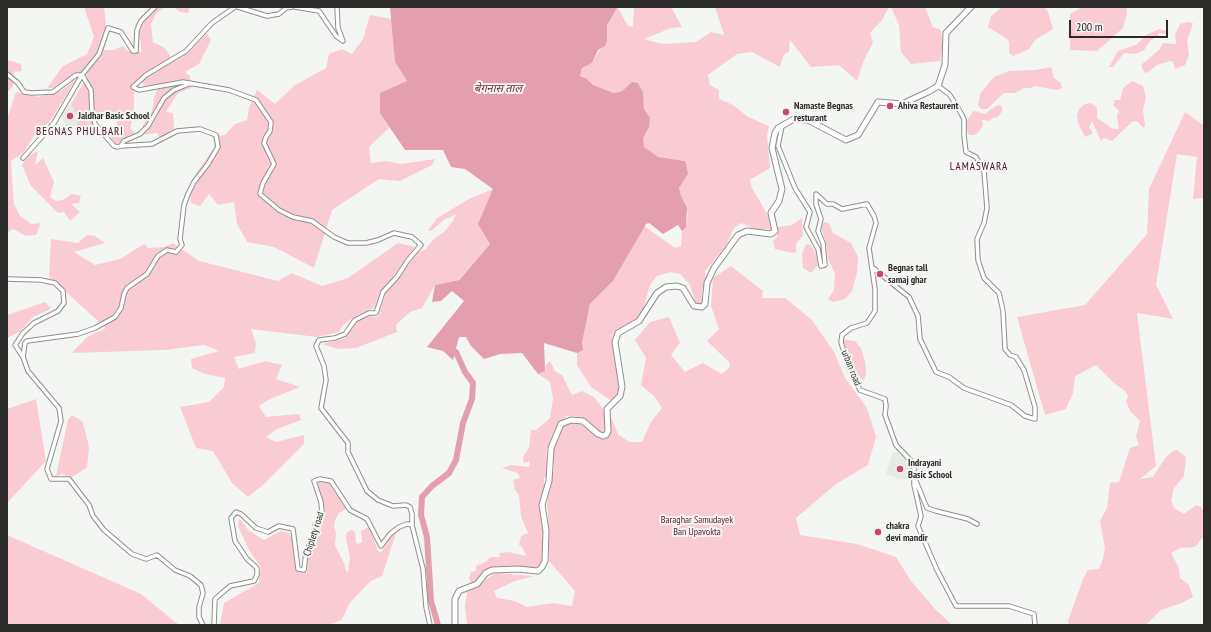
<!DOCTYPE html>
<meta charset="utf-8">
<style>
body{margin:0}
#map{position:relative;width:1211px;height:632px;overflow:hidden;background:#f4f6f3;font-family:"PT Sans Narrow",sans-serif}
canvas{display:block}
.frame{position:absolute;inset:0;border:8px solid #2b2c2a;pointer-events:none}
.scale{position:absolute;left:1069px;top:20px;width:99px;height:18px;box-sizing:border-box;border:2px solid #2b2c2a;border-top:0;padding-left:5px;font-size:12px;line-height:14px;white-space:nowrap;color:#2b2c2a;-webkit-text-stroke:3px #f4f6f3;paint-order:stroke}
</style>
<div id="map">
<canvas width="1211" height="632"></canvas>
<div class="frame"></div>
<div class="scale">200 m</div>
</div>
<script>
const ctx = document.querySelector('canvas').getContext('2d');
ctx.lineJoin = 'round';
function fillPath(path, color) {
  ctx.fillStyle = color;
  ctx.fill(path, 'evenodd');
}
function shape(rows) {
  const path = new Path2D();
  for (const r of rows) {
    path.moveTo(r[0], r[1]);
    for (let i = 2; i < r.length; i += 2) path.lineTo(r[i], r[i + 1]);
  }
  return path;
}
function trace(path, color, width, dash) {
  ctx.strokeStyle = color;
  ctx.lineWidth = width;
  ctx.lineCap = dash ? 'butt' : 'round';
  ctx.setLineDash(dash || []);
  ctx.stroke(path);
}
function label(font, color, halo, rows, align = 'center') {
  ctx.font = font + ' "PT Sans Narrow","Noto Sans Devanagari",sans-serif';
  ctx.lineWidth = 4;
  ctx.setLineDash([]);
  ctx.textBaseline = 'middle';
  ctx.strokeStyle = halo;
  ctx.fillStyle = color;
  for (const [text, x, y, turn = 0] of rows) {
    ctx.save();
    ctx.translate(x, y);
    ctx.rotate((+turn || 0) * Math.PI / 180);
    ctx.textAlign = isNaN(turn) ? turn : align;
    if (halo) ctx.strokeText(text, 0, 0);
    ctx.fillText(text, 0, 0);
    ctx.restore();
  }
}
fillPath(shape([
 [71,104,79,121,72,129,66,127,61,115],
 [893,452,899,453,911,464,913,477,912,480,899,479,886,474]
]), '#e6ece2');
fillPath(shape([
 [84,7,104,7,106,25,104,50,114,50,123,46,128,51,135,53,141,52,141,42,135,25,141,16,152,7,165,7,156,14,151,24,153,42,165,48,171,57,166,62,177,60,190,51,207,33,211,40,199,64,185,72,190,76,191,88,178,93,166,112,173,113,174,129,160,138,157,133,142,135,143,125,152,112,154,97,161,84,144,86,141,81,136,85,134,94,134,112,130,129,134,132,134,134,129,135,119,144,115,143,111,138,117,131,117,119,114,113,88,127,79,129,75,127,79,120,71,104,87,77,85,72,70,76,53,88,47,88,63,66,87,54,94,37],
 [174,7,190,7,188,13,179,12],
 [634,7,671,7,682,27,671,28,644,39,662,44,696,42,711,32,724,35,715,7,889,7,882,20,870,33,873,43,864,60,857,81,839,65,811,67,790,40,789,52,784,54,780,67,752,52,737,54,708,75,710,85,719,90,719,99,733,105,748,117,769,126,767,136,770,168,750,180,752,188,770,219,773,232,769,229,755,229,741,223,734,228,726,246,705,271,706,281,702,292,702,306,696,303,690,285,680,274,671,272,657,276,650,285,642,314,637,320,614,332,612,338,621,385,618,396,612,401,591,387,577,365,577,353,582,350,582,343,590,304,613,281,644,226,675,248,681,246,682,231,686,226,688,214,679,191,680,185,688,174,686,163,685,161,658,157,646,150,642,143,644,135,650,120,644,109,643,92,641,87,638,83,628,85,622,91,614,93,593,85,580,76,582,68,592,63,600,49,607,25,618,8,628,26,633,27],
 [891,7,925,7,933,27,941,30,943,46,940,61,911,64,901,52,899,25],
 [1002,7,1044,7,1048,12,1053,29,1035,40,1029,49,1013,56,1009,53,1009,42,1006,38,988,27,991,16],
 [1082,7,1127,7,1127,14,1123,28,1097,51,1070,50,1070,14],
 [370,15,392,19,395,62,407,81,380,113,390,127,369,147,371,163,387,161,401,164,435,159,432,165,400,181,379,179,332,210,314,268,274,247,247,242,237,224,234,202,218,205,209,194,200,206,191,203,190,194,194,177,215,146,213,137,225,135,235,124,247,120,249,108,257,90,275,104,295,85,326,68,329,54,342,49,352,54,363,39],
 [1188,22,1193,23,1187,41,1189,55,1185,65,1175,69,1173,62,1170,61,1157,65,1147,73,1144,72,1141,65,1159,50,1163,43,1176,44,1175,34,1180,24],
 [1159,29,1167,31,1168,34,1159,33,1158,36,1150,41,1144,50,1135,54,1124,53,1113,67,1109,67,1118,51,1136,45,1146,35],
 [7,60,21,64,22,71,14,72,13,87,7,92],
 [1051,67,1054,78,1061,83,1062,88,1057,90,1035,86,1030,88,1024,88,1015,93,1004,93,987,109,981,109,978,105,980,94,994,77,1009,71,1035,70],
 [76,79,51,120,36,133,23,153,11,161,14,204,20,216,31,224,41,223,36,235,26,236,13,229,7,233,7,119,16,92,39,97,61,91],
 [1132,81,1143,86,1146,97,1143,110,1145,126,1143,128,1138,122,1133,121,1112,141,1104,138,1101,141,1092,121,1089,127,1092,131,1092,134,1085,137,1079,125,1077,117,1079,109,1085,104,1091,103,1097,108,1097,118,1113,129,1119,129,1117,116,1119,111,1113,105,1115,100,1120,100,1123,88],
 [997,105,1002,106,1002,111,998,117,993,118,989,121,982,120,983,125,980,130,975,135,969,135,966,128,966,122,972,113,974,111,985,114],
 [1185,112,1204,126,1204,198,1193,199,1197,157,1177,154,1156,285,1173,319,1137,313,1156,466,1140,479,1153,477,1165,458,1173,451,1177,450,1186,457,1184,476,1174,488,1171,500,1174,508,1184,514,1196,505,1201,507,1204,512,1204,536,1195,547,1180,548,1171,553,1179,568,1180,578,1189,585,1193,597,1182,603,1161,610,1146,625,1069,625,1068,621,1083,579,1088,570,1099,569,1103,559,1105,548,1100,521,1107,508,1110,483,1119,482,1130,448,1139,445,1136,437,1140,421,1130,411,1126,401,1128,396,1125,391,1114,383,1096,365,1075,376,1073,393,1066,409,1045,415,1017,317,1085,305,1147,234,1149,189],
 [38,151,35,165,43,158,54,182,50,197,56,201,63,200,72,194,81,196,79,203,71,204,80,212,70,221,64,212,58,213,31,186,22,165,29,155],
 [493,189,479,224,490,244,458,280,435,285,422,308,410,312,396,325,397,332,356,348,338,349,322,344,344,339,358,320,369,316,378,317,387,290,399,277,418,252,425,250,434,239,444,232,453,221,456,214,444,220,431,231,428,230,437,218,469,199],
 [802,218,803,235,796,244,796,252,793,253,775,249,773,241,777,237,778,227,792,225],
 [824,222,829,223,833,233,851,243,858,257,857,273,852,291,845,299,833,302,828,299,834,290,835,273,828,259,826,243,821,227],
 [87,235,95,236,105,243,74,252,95,265,120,259,144,244,148,248,164,247,173,243,199,261,278,281,292,273,322,286,348,278,398,243,415,247,378,297,374,308,357,315,343,325,339,332,317,337,251,329,256,343,255,353,234,357,239,369,265,361,282,365,276,379,300,387,270,399,259,406,266,417,299,414,301,420,277,429,266,437,276,442,304,435,304,444,264,484,248,497,232,483,213,451,196,448,180,407,209,402,224,387,225,378,205,374,192,368,191,359,219,351,204,345,164,350,72,353,87,337,106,328,49,277,51,239,78,243],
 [806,244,811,245,816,254,818,265,811,273,803,268,802,254],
 [731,266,763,291,762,298,785,298,812,320,834,352,845,378,867,408,876,437,868,465,836,484,796,518,800,535,857,544,896,557,911,581,935,609,952,625,467,625,465,606,467,592,496,573,534,576,515,581,494,591,497,598,515,601,527,607,553,603,572,606,575,591,549,561,549,529,547,504,554,468,552,453,556,435,565,424,579,423,593,434,604,439,611,432,610,415,618,434,629,442,642,442,651,422,662,408,654,396,641,385,646,358,635,340,650,322,669,317,680,343,671,355,685,372,703,363,722,374,729,368,730,363,707,341,719,329,711,306,713,278],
 [45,302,51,308,49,310,34,316,19,332,7,338,7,315],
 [842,339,855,341,861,348,865,362,866,375,864,380,856,374],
 [550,361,555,371,562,375,572,395,582,391,594,397,604,410,606,430,602,434,586,421,576,416,567,416,556,427,546,451,548,475,544,478,544,490,539,506,544,521,545,536,542,550,544,556,540,569,499,566,484,571,477,580,471,583,469,578,471,572,476,571,476,566,487,561,490,557,500,557,499,553,509,552,526,556,522,547,519,545,521,536,528,533,521,516,519,495,515,490,513,480,520,478,518,473,502,468,511,465,529,467,530,461,524,463,523,457,529,448,531,430,536,430,550,418,553,399,550,382,538,374,545,371,546,365],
 [36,399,46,461,7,503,7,409],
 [72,415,82,421,84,426,89,447,87,468,72,477,62,474,56,476,68,420],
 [324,481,329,483,346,509,339,513,335,520,334,527,336,533,335,545,344,563,346,571,348,572,350,557,346,539,347,532,352,530,355,532,356,543,358,544,362,542,361,531,369,527,378,551,381,553,391,537,396,533,382,576,371,581,359,593,349,604,342,620,328,625,220,625,224,603,259,583,261,567,249,550,238,526,239,518,249,531,264,540,281,531,289,533,292,539,297,572,307,573,308,554,311,549,317,527,325,509,317,482],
 [7,535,141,594,179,625,7,625]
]), '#fbcbd4');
fillPath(shape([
 [390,7,618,7,607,25,607,41,605,46,598,50,592,63,582,68,580,76,587,79,593,85,614,93,622,91,632,82,638,83,643,92,644,109,650,118,649,127,643,138,644,147,658,157,685,161,686,163,688,174,679,188,681,196,687,208,686,227,682,231,678,225,663,234,649,223,646,224,613,281,590,304,582,343,583,350,577,353,544,343,545,371,538,374,522,353,500,354,484,359,471,346,466,337,459,337,453,360,443,351,427,347,464,301,452,291,441,301,432,302,435,285,459,280,490,244,478,224,493,189,465,169,451,167,443,150,405,150,380,113,380,93,407,81,395,62]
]), '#e39fae');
trace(shape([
 [438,625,431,601,427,537,421,515,422,497,432,486,449,473,456,460,463,423,472,399,473,383,465,372,456,352]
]), '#e39fae', 6);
const minor = shape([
 [235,7,212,23,186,51,146,75,133,87,139,90,183,82,229,90,256,100,271,122,270,131,266,137,264,143,274,164,263,183,260,194,279,210,293,217,312,221,334,237,348,243,366,243,378,240,394,233,412,237,421,245,408,260,397,277,383,292,376,313,369,313,355,320,345,334,335,338,319,340,316,346,324,366,326,380,321,408,348,443,348,452,367,491,378,500,393,506,406,505,410,507,412,514,412,525],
 [238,7,267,16,279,14,286,8,292,7],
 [295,7,319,11,336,36,343,41,338,28,337,7],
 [7,74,18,83,24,92,32,93,53,92,76,75,82,75,91,90,92,111,95,124,114,146,118,147,121,146,124,141,140,134,148,126,164,98,174,90,191,83],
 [782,126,778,146,795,188,810,212,806,227,818,249,821,266,825,265,823,243,818,231,821,219,816,204,816,194,827,204,833,204,842,209,867,204,874,216,876,223,869,248,875,289,875,311,867,323,851,328,842,335,841,342,848,366,860,390,885,399,886,406,885,415,896,445,914,464,914,485,921,516,918,526,937,570,956,606,1009,606,1034,614,1035,625],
 [23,158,54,123,82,75,99,54,108,28,121,32,133,51,136,51,137,30,141,21,155,7],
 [873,268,909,297,918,316,920,339,936,372,949,377,964,388,1011,405,1025,416,1035,419,1035,407,1024,370,1016,357,1010,355,1005,349,1003,311,999,293,984,278,978,260,977,239,984,223,987,208,984,171,976,157,966,152,964,136,964,119,957,106,949,94,938,86],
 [7,279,41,280,55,283,63,291,64,303,58,311,34,323,23,333,15,345,23,357,28,371,59,408,61,421,47,469,51,479,69,479,89,505,93,516,104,530,132,554,146,559,157,555,175,570,190,576,201,585,203,593,199,607,199,617,203,625],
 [23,357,25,343,27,341,78,334,95,328,115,317,121,308,124,294,127,288,147,274,158,256,167,250,176,252,182,245,180,239,184,205,188,194,194,182,208,164,218,147,216,135,200,129,177,131,152,144,121,146],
 [915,479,927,508,936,511,968,519,977,524],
 [214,625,215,599,230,586,254,581,257,575,257,568,247,559,235,541,231,518,236,512,241,514,256,528,268,532,279,526,293,529,298,569,304,570,306,551,313,541,315,525,322,514,321,502,314,481,320,479,331,481,350,510,367,519,381,546,390,534,399,527,407,524,412,525,423,569,426,607,430,625]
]);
const secondary = shape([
 [455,625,455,599,459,591,477,584,486,573,492,570,518,569,538,571,542,567,545,561,546,531,542,505,549,481,551,448,561,424,571,420,583,421,598,434,603,436,606,435,608,431,607,409,620,396,622,387,615,342,618,333,639,321,657,293,666,287,677,286,683,288,694,306,702,307,705,304,707,283,714,268,738,235,747,231,771,234,775,231,771,213,779,201,782,189,772,148,775,133,778,128,794,119,808,120,846,140,858,135,878,102,902,104,928,92,938,86,945,65,946,33,971,7]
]);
trace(minor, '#8e8f8d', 5.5);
trace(secondary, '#8e8f8d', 7);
trace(minor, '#fff', 3.5);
trace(secondary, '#fff', 5);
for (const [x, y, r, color] of [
 [890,106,4,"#d14371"],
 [786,112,4,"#d14371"],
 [70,116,4,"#d14371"],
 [880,274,4,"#d14371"],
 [900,469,4,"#d14371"],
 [878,532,4,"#d14371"]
]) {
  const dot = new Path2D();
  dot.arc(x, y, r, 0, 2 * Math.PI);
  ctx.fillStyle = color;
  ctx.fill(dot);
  trace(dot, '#f4f6f3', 1.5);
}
label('bold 10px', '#2b2c2a', '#f4f6f3', [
 ["Namaste Begnas",794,106],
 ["resturant",794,118],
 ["Ahiva Restaurent",898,106],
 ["Jaldhar Basic School",78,116],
 ["Begnas tall",888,268],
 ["samaj ghar",888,280],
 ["Indrayani",908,463],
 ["Basic School",908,475],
 ["chakra",886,526],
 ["devi mandir",886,538]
], 'left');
label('10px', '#2b2c2a', '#f4f6f3', [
 ["urban road",851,368,68],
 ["Chiplety road",314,534,-72]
]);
label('10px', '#641430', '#f4f6f3', [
 ["Baraghar Samudayek",697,520],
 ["Ban Upavokta",697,532]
]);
label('italic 11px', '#76263e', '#f4f6f3', [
 ["बेगनास ताल",498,89]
]);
ctx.letterSpacing = '1px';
label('11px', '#520e26', '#f4f6f3', [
 ["BEGNAS PHULBARI",80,132],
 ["LAMASWARA",979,167]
]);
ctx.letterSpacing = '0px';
</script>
